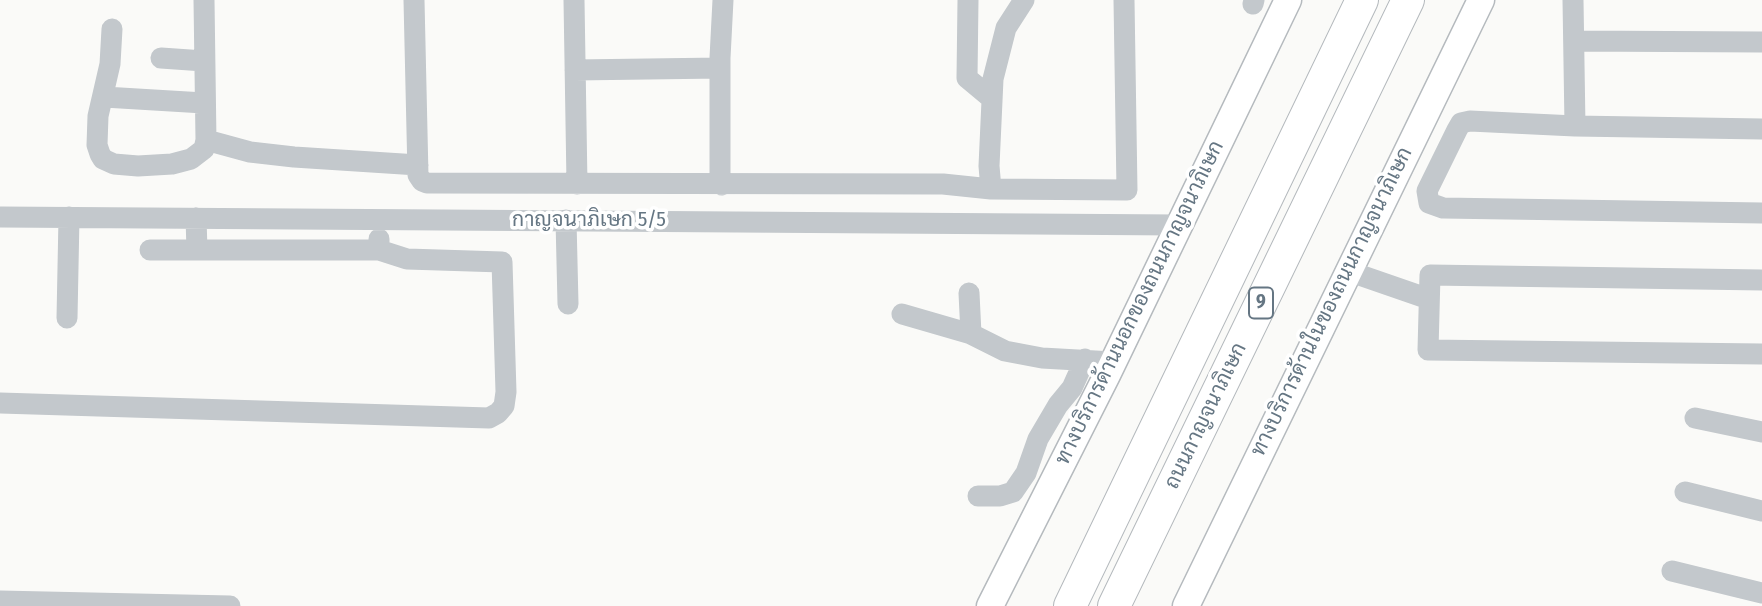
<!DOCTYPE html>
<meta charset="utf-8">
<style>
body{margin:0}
canvas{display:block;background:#fafaf8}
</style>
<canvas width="1762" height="606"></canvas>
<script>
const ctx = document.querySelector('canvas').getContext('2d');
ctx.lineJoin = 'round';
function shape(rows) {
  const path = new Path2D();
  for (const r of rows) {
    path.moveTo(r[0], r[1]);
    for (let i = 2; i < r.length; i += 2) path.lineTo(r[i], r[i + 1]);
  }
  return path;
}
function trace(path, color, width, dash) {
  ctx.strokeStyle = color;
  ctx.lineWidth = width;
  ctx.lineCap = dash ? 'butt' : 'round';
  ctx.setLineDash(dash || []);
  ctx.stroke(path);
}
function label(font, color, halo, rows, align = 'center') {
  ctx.font = font + ' "Fira Sans Condensed",Sarabun,sans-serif';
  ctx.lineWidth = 7;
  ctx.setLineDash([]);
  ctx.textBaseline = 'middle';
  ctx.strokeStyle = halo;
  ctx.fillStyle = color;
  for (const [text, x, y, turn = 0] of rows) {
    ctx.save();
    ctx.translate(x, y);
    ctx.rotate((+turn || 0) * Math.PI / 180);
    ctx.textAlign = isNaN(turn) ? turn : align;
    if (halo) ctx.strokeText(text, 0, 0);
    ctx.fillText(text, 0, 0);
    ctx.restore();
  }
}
const major = shape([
 [990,606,1107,375,1288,0],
 [1186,606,1481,0]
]);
const highway = shape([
 [1070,606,1362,0],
 [1114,606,1408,0]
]);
trace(major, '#b5babe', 29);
trace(highway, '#b4b9bd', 34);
trace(shape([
 [414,0,418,175,422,181,427,183,943,184,991,189,989,166,993,79,1006,28,1024,0],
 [574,0,577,184],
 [968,0,967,78,991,98],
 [1573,0,1575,126],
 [1253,4,1254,0],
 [112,29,110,64,98,116,97,145,100,154,103,159,114,164,138,166,172,164,191,159,204,149,206,140,204,0],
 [1574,41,1762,42],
 [161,58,204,61],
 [575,70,720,68],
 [104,97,204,103],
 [1762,129,1575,126,1470,121,1461,123,1457,130,1427,191,1429,203,1443,208,1762,213],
 [206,140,250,152,294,157,418,165],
 [722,185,720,174,720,58,723,0],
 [991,189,1127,190,1124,0],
 [0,217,1178,225],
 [196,218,197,250,379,250,379,239],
 [566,220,568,304],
 [150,250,197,250],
 [1348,271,1429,299],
 [1762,280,1430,275,1428,350,1762,354],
 [969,293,971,334],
 [902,314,971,334,1005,351,1042,358,1113,362],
 [67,318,69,217],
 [0,403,489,418,498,413,504,406,506,392,502,262,407,259,379,250],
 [1695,418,1762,432],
 [1685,492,1762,511],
 [978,496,1000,496,1013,492,1026,473,1038,439,1058,405,1072,388,1085,359],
 [1672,571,1762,593],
 [0,601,230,606]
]), '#c3c8cc', 21);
trace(major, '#fff', 26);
trace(highway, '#fff', 32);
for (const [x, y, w] of [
 [1261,303,24]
]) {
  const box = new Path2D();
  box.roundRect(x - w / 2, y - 15.5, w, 31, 5);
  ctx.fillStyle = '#fff';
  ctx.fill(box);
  trace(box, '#657683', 2);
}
label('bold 19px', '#657683', null, [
 ["9",1261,303]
]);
label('21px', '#657683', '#fff', [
 ["กาญจนาภิเษก 5/5",589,220],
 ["ทางบริการด้านในของถนนกาญจนาภิเษก",1332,302,-64],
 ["ทางบริการด้านนอกของถนนกาญจนาภิเษก",1140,303,-64],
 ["ถนนกาญจนาภิเษก",1206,416,-64]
]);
</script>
